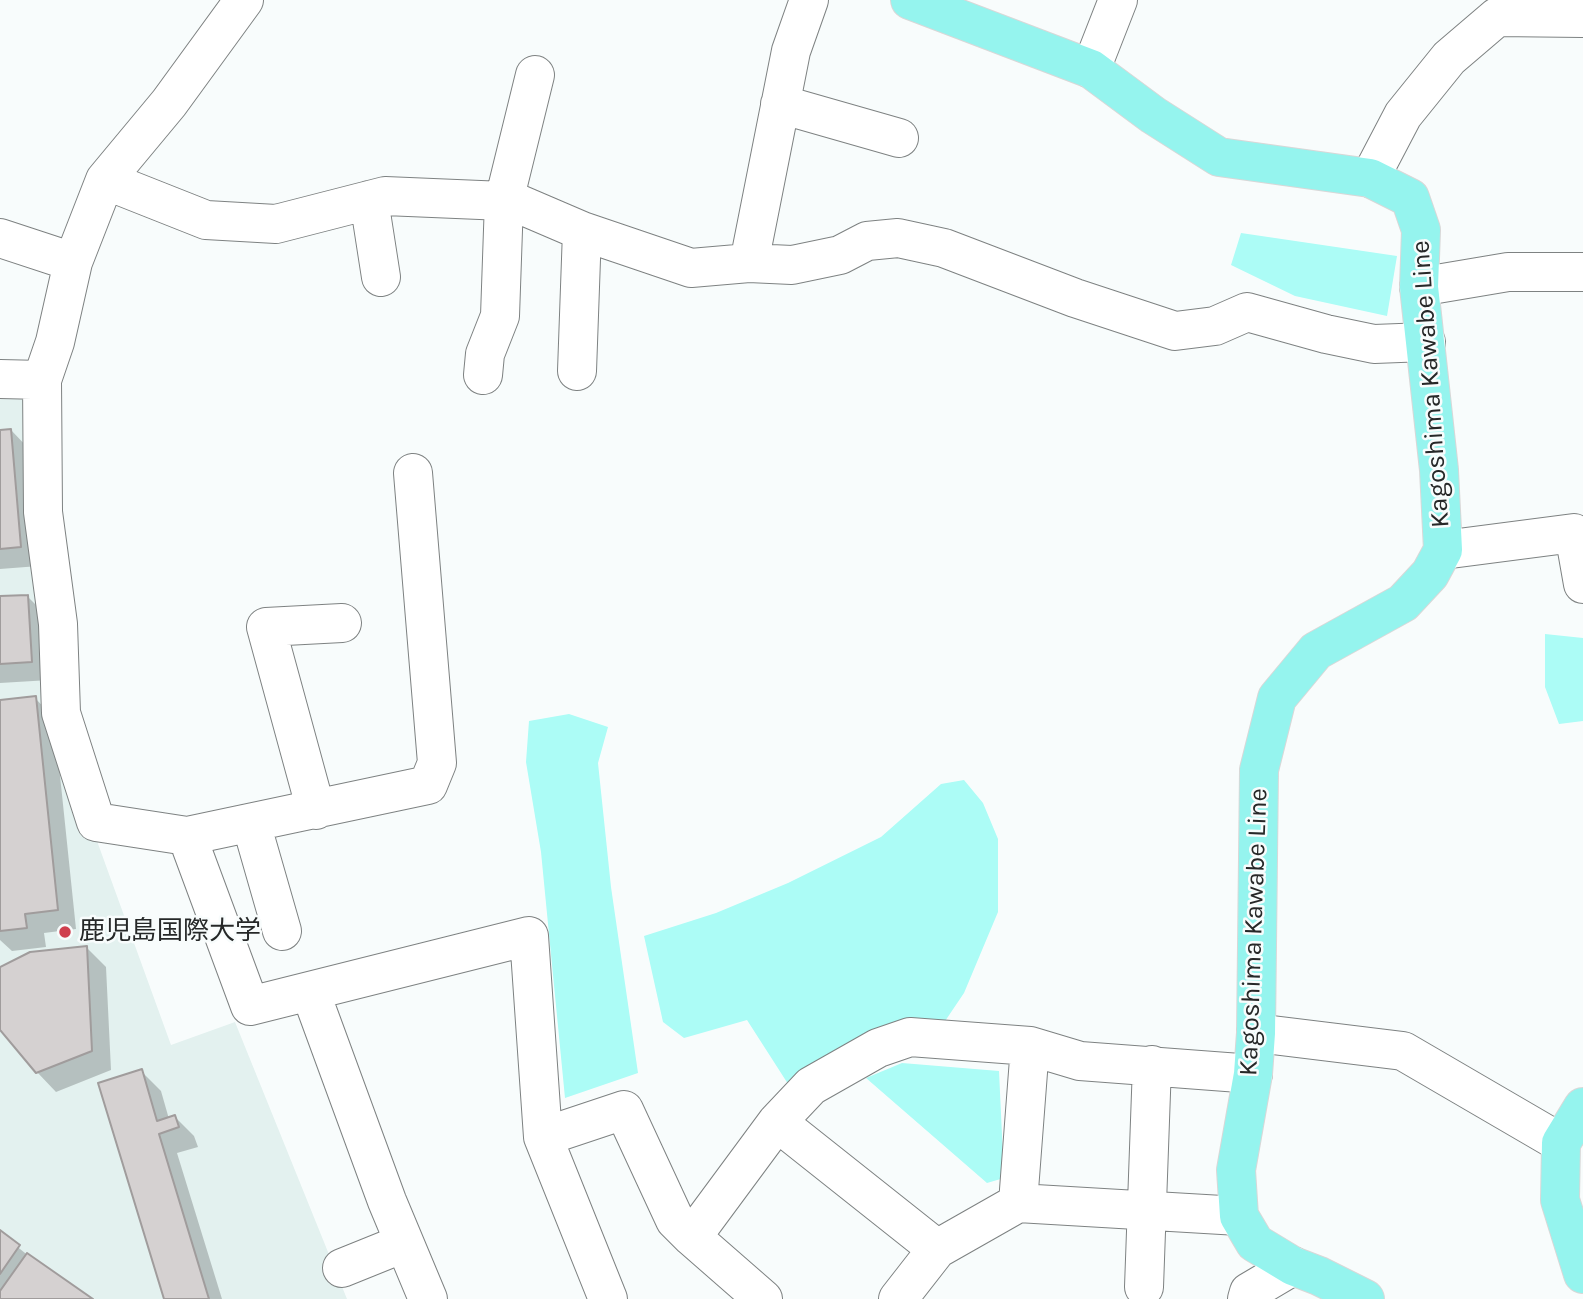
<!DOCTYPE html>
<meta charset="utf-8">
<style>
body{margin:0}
canvas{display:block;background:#f8fcfc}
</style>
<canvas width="1583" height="1299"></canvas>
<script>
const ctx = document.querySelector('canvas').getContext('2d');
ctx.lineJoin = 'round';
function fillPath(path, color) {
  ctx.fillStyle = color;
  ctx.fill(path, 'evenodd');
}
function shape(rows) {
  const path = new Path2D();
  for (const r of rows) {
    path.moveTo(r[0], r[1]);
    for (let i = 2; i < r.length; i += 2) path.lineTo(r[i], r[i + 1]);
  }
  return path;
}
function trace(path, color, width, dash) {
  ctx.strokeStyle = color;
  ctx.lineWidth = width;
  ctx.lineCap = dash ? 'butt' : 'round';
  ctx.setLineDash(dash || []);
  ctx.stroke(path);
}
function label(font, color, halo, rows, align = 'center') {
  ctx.font = font + ' Karla,"Noto Sans JP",sans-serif';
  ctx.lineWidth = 5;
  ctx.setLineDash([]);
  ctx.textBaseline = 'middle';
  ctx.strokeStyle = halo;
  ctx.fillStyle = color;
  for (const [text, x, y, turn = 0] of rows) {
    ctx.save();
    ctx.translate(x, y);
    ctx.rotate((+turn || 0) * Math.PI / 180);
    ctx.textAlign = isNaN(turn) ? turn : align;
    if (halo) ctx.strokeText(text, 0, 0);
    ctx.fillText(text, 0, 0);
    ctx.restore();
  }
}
fillPath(shape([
 [0,386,24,392,97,841,171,1045,235,1022,347,1299,0,1299]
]), '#e3f1ef');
fillPath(shape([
 [1241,233,1397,256,1387,316,1295,296,1231,265],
 [1545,634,1583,638,1583,721,1559,724,1545,687],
 [569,714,608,727,598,763,611,887,638,1073,565,1098,541,852,526,762,529,721],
 [964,780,983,803,998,839,998,912,964,993,937,1033,790,1087,747,1020,684,1038,663,1022,644,936,716,913,788,883,881,837,941,784],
 [902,1063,999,1071,1004,1178,987,1183,866,1078]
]), '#acfcf6');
fillPath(shape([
 [11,430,30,450,39,566,0,569,0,431],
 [27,596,47,616,50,680,0,683,0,598],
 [35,698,54,718,76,929,44,933,46,947,12,951,0,940,0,702],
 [87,948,106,967,111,1070,56,1092,37,1072,0,1028,0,969],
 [141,1071,161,1091,169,1119,175,1117,194,1136,198,1147,177,1153,222,1299,166,1299],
 [0,1233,30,1257,90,1299,0,1299]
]), '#0003');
const building = shape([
 [11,429,21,547,0,549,0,430,11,429],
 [28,595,32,662,0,664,0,596,28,595],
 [36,696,58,910,25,914,27,928,0,931,0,700,36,696],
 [87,946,92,1051,36,1073,0,1030,0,967,30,952,87,946],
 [142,1069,157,1121,175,1115,179,1127,159,1134,209,1299,164,1299,98,1083,142,1069],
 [0,1230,20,1245,0,1274,0,1230],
 [27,1253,93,1299,0,1299,0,1291,27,1253]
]);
fillPath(building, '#d5d1d1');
trace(building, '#a09c9c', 2);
const minor = shape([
 [244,0,169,103,105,180,73,262,55,342,42,380,43,512,58,624,61,713,96,822,187,836,250,1006,529,936,543,1137,608,1299],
 [1091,69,1118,0],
 [780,104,899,138],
 [1370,178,1403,115,1449,58,1497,17,1583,18],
 [105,180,206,220,276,224,385,196,504,201,519,204,582,231,691,268,749,263,791,51,809,0],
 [369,200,381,277],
 [0,238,73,262],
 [749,263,792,265,840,255,867,241,898,238,944,248,1075,298,1175,331,1215,326,1247,312,1326,334,1374,344,1426,342],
 [1419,287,1508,272,1583,272],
 [577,371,582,231],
 [483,375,485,354,500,316,504,201,535,75],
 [0,379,42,380],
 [1443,550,1574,533,1583,584],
 [316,810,266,627,342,623],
 [251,823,282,931],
 [187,836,428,785,437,763,413,473],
 [310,991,387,1201,428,1299],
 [1256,1033,1403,1051,1561,1143],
 [777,1122,937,1249],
 [543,1137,624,1110,675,1220,692,1237],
 [1018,1203,1030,1046,1080,1061,1253,1074],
 [342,1268,404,1243],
 [1144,1287,1152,1065],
 [763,1299,692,1237,777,1122,811,1086,878,1048,910,1037,1030,1046],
 [898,1299,937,1249,1018,1203,1239,1216],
 [1247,1299,1249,1292,1293,1266]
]);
const major = shape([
 [910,0,1091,69,1153,115,1219,157,1370,178,1410,198,1421,230,1419,287,1439,470,1443,550,1430,574,1403,603,1316,651,1277,698,1259,770,1256,1033,1253,1074,1236,1170,1239,1216,1255,1243,1293,1266,1319,1276,1365,1299],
 [1583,1107,1561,1143,1560,1200,1583,1274]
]);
trace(minor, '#7e8282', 40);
trace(major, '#d8d8d8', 40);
trace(minor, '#fff', 38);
trace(major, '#95f4ee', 38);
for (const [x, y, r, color] of [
 [65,932,7,"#cf3f4e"]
]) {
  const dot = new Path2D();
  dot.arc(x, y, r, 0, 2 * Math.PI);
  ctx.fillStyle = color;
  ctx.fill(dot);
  trace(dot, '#f8fcfc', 2.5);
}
label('26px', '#262828', '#f8fcfc', [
 ["Kagoshima Kawabe Line",1431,384,-94],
 ["Kagoshima Kawabe Line",1254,932,-88]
]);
label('26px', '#262828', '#f8fcfc', [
 ["鹿児島国際大学",79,932]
], 'left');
</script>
